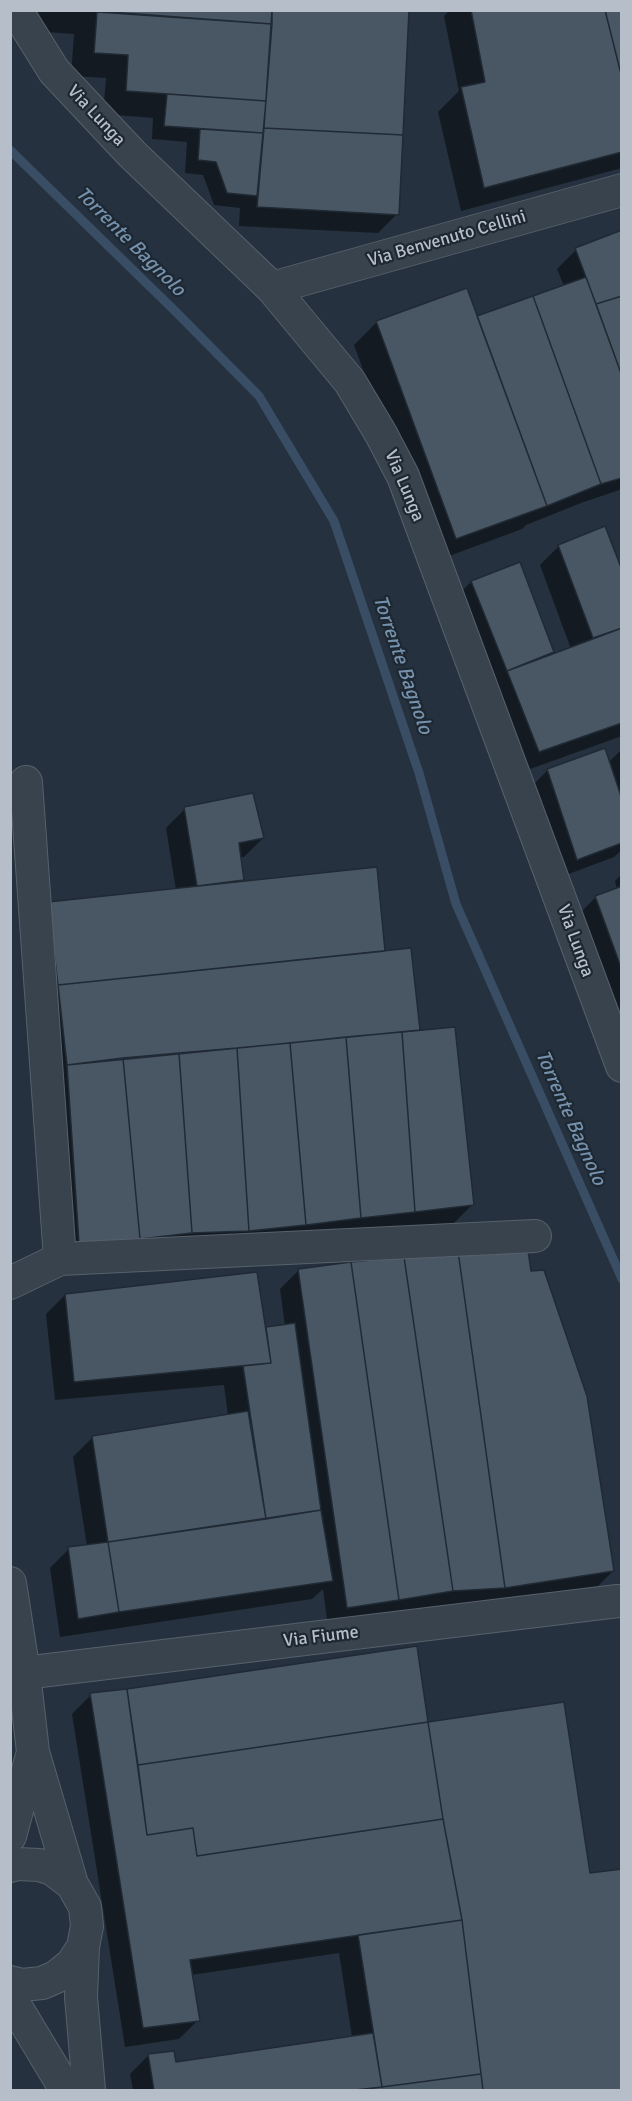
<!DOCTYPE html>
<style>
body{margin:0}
#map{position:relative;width:632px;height:2101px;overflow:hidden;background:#25313e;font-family:Signika,sans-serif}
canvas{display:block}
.frame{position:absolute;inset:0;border:12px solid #b5bec9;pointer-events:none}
</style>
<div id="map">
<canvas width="632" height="2101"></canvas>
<div class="frame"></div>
</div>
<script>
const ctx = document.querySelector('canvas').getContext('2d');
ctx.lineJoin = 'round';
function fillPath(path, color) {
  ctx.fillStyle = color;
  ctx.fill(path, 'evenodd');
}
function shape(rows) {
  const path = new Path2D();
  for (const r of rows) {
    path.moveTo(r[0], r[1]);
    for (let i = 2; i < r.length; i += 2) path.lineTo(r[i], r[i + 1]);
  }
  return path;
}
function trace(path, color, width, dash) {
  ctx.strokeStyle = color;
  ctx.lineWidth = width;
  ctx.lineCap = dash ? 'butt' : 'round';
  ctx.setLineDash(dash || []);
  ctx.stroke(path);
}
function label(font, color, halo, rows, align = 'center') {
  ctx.font = font + ' Signika,sans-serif';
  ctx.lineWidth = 4.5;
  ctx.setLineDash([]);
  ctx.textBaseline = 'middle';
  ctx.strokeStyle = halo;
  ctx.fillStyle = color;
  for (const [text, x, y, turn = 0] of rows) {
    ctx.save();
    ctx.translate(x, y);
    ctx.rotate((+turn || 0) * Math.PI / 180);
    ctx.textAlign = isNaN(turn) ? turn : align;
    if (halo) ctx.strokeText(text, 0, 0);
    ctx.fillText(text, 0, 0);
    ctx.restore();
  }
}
fillPath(shape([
 [34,10,408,10,397,214,378,233,239,226,240,208,214,205,203,175,185,173,187,142,152,139,153,118,103,114,106,78,71,76,74,34,33,31],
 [450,10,622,10,622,168,461,211,438,112,459,91,444,16],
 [622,231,622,489,581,503,526,525,522,529,433,562,354,345,377,322,476,317,564,286,557,269,576,250],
 [559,546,622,574,622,736,516,774,452,601,471,582,552,652,546,658,571,649,540,565],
 [622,749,622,850,614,857,558,878,528,790,547,771,604,750,608,763],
 [185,809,263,838,244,857,240,857,243,882,384,953,410,950,418,1032,473,1204,454,1223,229,1249,61,1261,30,922,176,890,166,828],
 [622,874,622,1042,573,920,596,897,617,889,615,881],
 [299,1270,530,1273,613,1571,594,1590,328,1627,323,1589,312,1599,60,1637,50,1568,69,1549,87,1546,73,1457,92,1438,228,1416,224,1385,55,1400,46,1314,65,1295,264,1329,285,1326,280,1289],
 [416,1647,427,1723,588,1875,622,1870,622,2090,133,2090,130,2074,149,2055,174,2064,352,2037,339,1953,191,1975,198,2020,179,2039,125,2047,72,1714,91,1695]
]), '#0007');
trace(shape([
 [10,150,176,312,259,396,334,521,419,773,456,904,622,1279]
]), '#394e65', 9);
const building = shape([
 [83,10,272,10,272,24,83,10],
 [272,10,409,10,403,135,264,128,272,10],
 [471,10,605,10,622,78,622,152,484,188,461,87,485,82,471,10],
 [605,10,622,10,622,78,605,10],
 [97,12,272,24,266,101,126,91,128,55,94,53,97,12],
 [167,94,266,101,263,133,164,126,167,94],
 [264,128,403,135,399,215,257,207,264,128],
 [200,129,263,133,257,196,227,193,216,162,198,160,200,129],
 [622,230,622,296,596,304,575,248,622,230],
 [586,277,622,376,622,478,601,484,533,296,586,277],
 [467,288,547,506,456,539,376,321,467,288],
 [533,296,601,484,547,506,477,316,533,296],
 [622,296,622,376,596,304,622,296],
 [605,526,622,570,622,628,593,638,558,545,605,526],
 [520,562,554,652,507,671,471,581,520,562],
 [622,628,622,723,539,752,507,671,622,628],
 [605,748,622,799,622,843,577,860,547,769,605,748],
 [253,793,264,838,239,843,244,880,197,886,184,807,253,793],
 [377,867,385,951,58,985,48,902,377,867],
 [622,886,622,970,595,896,622,886],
 [411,948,420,1030,67,1065,58,985,411,948],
 [455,1027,474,1205,415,1212,402,1032,455,1027],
 [402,1032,415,1212,361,1218,346,1037,402,1032],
 [346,1037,361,1218,306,1225,290,1043,346,1037],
 [290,1043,306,1225,249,1231,237,1048,290,1043],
 [237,1048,249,1231,192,1233,179,1053,237,1048],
 [179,1053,192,1233,140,1239,123,1058,179,1053],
 [123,1058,140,1239,79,1243,67,1065,123,1058],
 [527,1244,531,1271,544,1270,587,1396,614,1571,505,1588,458,1251,527,1244],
 [458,1251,505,1588,453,1591,404,1257,458,1251],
 [404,1257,453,1591,399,1600,351,1262,404,1257],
 [351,1262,399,1600,347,1608,298,1269,351,1262],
 [257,1272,271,1363,74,1382,65,1294,257,1272],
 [295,1323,321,1510,266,1519,243,1366,271,1363,266,1327,295,1323],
 [248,1411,266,1519,108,1542,92,1436,248,1411],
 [321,1510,333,1581,119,1612,108,1542,321,1510],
 [108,1542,119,1612,78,1619,68,1547,108,1542],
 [417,1646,428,1722,138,1765,127,1689,417,1646],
 [127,1689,147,1835,193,1828,197,1856,443,1819,462,1920,190,1960,200,2021,143,2028,90,1693,127,1689],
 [564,1702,590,1873,622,1869,622,2090,483,2090,462,1920,443,1819,428,1722,564,1702],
 [428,1722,443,1819,197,1856,193,1828,147,1835,138,1765,428,1722],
 [462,1920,481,2074,382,2087,358,1935,462,1920],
 [373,2033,382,2087,355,2090,154,2090,148,2054,174,2051,176,2062,373,2033],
 [481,2074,483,2090,359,2090,481,2074]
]);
fillPath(building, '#495764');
trace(building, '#202a35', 1.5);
const minor = shape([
 [16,10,54,71,132,154,272,288,350,382,381,434,403,476,622,1066],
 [272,288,622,190],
 [26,782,60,1259],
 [10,1283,60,1259,535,1236],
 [10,1583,24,1673,33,1752,72,1884],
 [24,1673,618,1601],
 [10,1836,33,1752],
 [10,1866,18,1864,39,1865,52,1869,72,1884,85,1907,87,1926,83,1947,72,1964,56,1977,42,1983,22,1985,10,1982],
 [83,1947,81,1997,89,2090],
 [10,1997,66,2090]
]);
trace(minor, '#57616c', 34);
trace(minor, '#39434e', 32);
label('18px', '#b5bec9', '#1e2833', [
 ["Via Lunga",96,116,47],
 ["Via Benvenuto Cellini",447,239,-16],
 ["Via Lunga",404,486,67],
 ["Via Lunga",575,941,70],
 ["Via Fiume",321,1637,-7]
]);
label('italic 20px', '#7591ab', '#1e2833', [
 ["Torrente Bagnolo",130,242,45],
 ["Torrente Bagnolo",402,665,71],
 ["Torrente Bagnolo",570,1118,66]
]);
</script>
